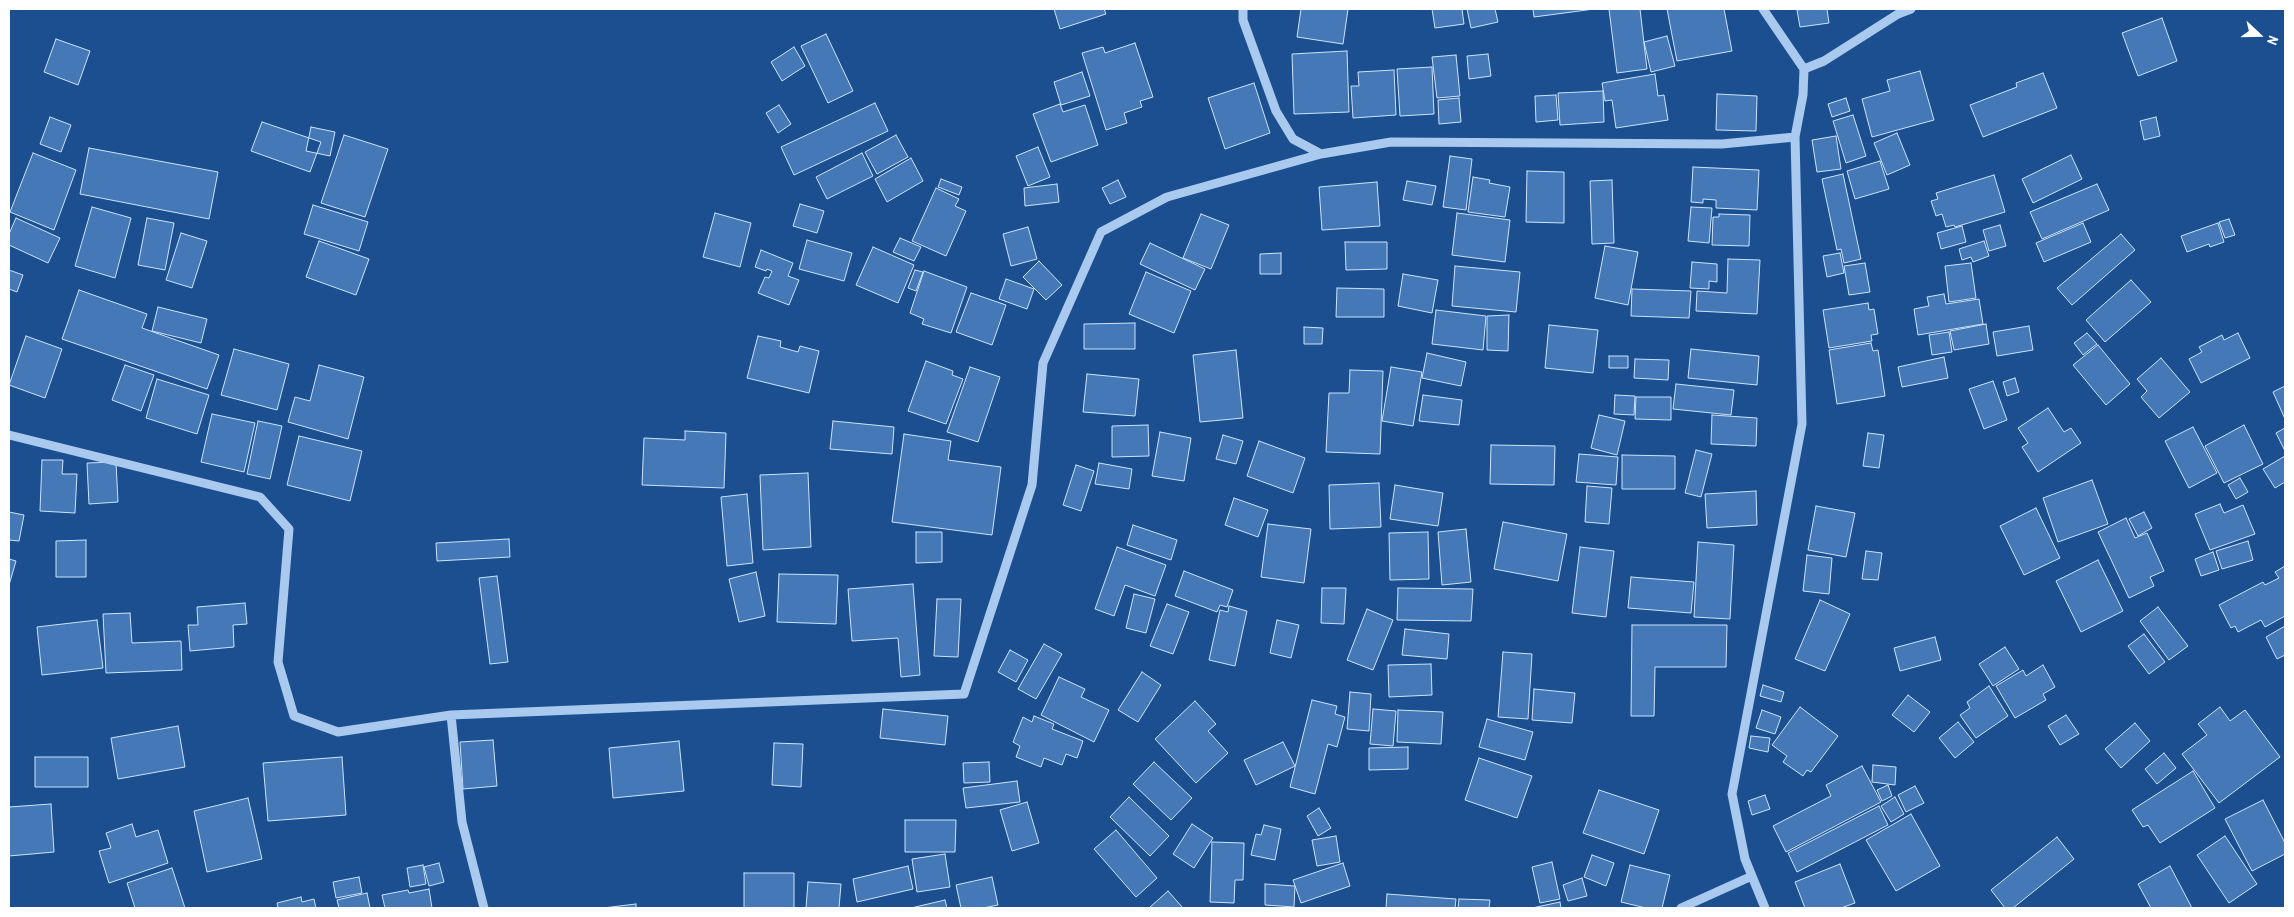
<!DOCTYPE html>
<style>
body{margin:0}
#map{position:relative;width:2294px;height:917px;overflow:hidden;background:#1b4f8f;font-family:"Archivo Narrow",sans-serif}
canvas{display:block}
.frame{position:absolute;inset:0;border:10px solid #fff;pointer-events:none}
.north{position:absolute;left:2234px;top:10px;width:50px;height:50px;-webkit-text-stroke:4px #1b4f8f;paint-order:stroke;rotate:111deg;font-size:14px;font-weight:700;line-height:20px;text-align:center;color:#fff}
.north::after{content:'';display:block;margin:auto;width:18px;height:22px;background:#fff;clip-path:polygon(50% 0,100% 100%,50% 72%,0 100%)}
</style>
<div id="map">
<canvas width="2294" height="917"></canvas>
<div class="frame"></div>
<div class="north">N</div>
</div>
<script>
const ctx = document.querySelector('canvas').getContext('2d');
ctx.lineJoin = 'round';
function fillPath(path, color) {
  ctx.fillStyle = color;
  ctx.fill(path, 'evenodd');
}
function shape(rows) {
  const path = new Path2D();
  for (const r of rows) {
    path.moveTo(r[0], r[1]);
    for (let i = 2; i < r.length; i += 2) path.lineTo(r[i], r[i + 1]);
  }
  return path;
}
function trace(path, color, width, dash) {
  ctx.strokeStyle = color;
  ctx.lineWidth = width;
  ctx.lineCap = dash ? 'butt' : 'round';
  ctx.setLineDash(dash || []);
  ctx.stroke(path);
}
const building = shape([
 [1054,9,1104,9,1106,14,1060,29,1054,9],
 [1301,9,1348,9,1343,44,1297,37,1301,9],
 [1432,9,1462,9,1464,24,1435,28,1432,9],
 [1467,9,1495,9,1498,22,1471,28,1467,9],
 [1533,9,1594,9,1534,17,1533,9],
 [1609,9,1640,9,1647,69,1617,73,1609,9],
 [1667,9,1724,9,1732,51,1677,61,1667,9],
 [1806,9,1827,9,1829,23,1800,27,1797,10,1806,9],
 [2162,18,2177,61,2138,76,2122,33,2162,18],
 [826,34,853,91,828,103,801,46,826,34],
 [1667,36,1675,66,1651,72,1644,42,1667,36],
 [56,39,90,51,78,85,44,72,56,39],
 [1135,43,1153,97,1140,101,1142,107,1124,113,1127,123,1106,130,1082,53,1103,47,1105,53,1135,43],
 [794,47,805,66,782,81,771,62,794,47],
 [1347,51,1349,112,1294,114,1292,54,1347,51],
 [1488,54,1491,76,1469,79,1467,56,1488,54],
 [1456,55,1460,96,1437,98,1432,57,1456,55],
 [1432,67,1434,114,1400,116,1397,69,1432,67],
 [1394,70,1396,115,1353,118,1351,86,1359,86,1358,72,1394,70],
 [1920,71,1934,120,1872,137,1862,99,1890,91,1887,80,1920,71],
 [1082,72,1090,96,1061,105,1054,82,1082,72],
 [2043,73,2057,108,1983,137,1970,105,2017,87,2016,83,2043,73],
 [1655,74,1658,96,1664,95,1668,120,1616,128,1612,100,1605,101,1602,83,1655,74],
 [1254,83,1270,133,1225,149,1208,98,1254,83],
 [1603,91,1604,122,1560,125,1558,93,1603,91],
 [1717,94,1757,96,1756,131,1716,130,1717,94],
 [1556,95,1558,120,1536,122,1535,96,1556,95],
 [1459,98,1461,122,1439,124,1438,100,1459,98],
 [1846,98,1850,111,1832,117,1828,104,1846,98],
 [875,103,888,131,794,175,781,147,875,103],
 [1060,104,1063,112,1085,105,1098,145,1051,162,1033,114,1060,104],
 [779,105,791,124,778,133,766,113,779,105],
 [1853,115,1866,156,1846,163,1833,121,1853,115],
 [50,117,71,125,61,152,40,144,50,117],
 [2156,117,2160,136,2144,140,2140,121,2156,117],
 [262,122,321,142,310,172,251,151,262,122],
 [311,127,335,132,330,156,306,151,311,127],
 [1897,133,1910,165,1887,175,1874,143,1897,133],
 [344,135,388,149,365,217,321,203,344,135],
 [896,135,908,157,877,174,865,152,896,135],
 [1836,136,1841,169,1817,172,1812,140,1836,136],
 [1038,147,1050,177,1028,186,1016,156,1038,147],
 [89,148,218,172,209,219,80,194,89,148],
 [33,153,76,170,54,230,10,212,33,153],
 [862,153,873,176,827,199,816,177,862,153],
 [2071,155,2082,179,2033,203,2022,179,2071,155],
 [1450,156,1472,159,1466,210,1443,207,1450,156],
 [911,158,923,181,887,202,875,179,911,158],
 [1880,161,1889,189,1855,199,1847,171,1880,161],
 [1693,167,1759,170,1757,210,1716,208,1716,200,1703,199,1703,203,1691,202,1693,167],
 [1527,171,1564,172,1564,223,1526,222,1527,171],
 [1843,174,1861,259,1844,263,1841,249,1837,250,1822,179,1843,174],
 [1994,175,2005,212,1955,227,1954,225,1946,227,1942,214,1936,216,1931,201,1938,199,1936,193,1994,175],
 [1473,177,1490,180,1489,183,1510,187,1505,217,1468,212,1473,177],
 [941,179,962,187,959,195,938,187,941,179],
 [1118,180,1126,197,1110,204,1102,188,1118,180],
 [1612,180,1614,243,1592,244,1590,181,1612,180],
 [1407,181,1436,186,1432,205,1403,200,1407,181],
 [1377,182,1380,226,1322,230,1319,187,1377,182],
 [1057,184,1059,202,1025,206,1024,188,1057,184],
 [2097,184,2109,210,2042,239,2030,212,2097,184],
 [936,188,959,199,955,206,966,211,946,256,912,241,936,188],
 [800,204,824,211,817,233,793,226,800,204],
 [313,205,368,222,359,251,304,234,313,205],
 [92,207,131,218,115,278,75,266,92,207],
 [1691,207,1712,208,1709,243,1688,241,1691,207],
 [715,213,751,223,740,267,703,257,715,213],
 [1457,213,1510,220,1505,262,1452,255,1457,213],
 [1201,214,1229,225,1211,269,1183,258,1201,214],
 [1719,214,1750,215,1749,246,1712,245,1713,217,1719,217,1719,214],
 [16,218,60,238,48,263,9,245,9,234,16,218],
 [147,218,174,223,165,270,138,265,147,218],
 [2229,219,2235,235,2225,238,2219,222,2229,219],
 [2083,223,2091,242,2044,262,2036,243,2083,223],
 [2218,223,2224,242,2210,247,2209,244,2187,252,2181,236,2218,223],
 [2000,225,2006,246,1989,251,1983,230,2000,225],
 [1962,226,1966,242,1941,249,1937,233,1962,226],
 [1028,227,1037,259,1011,266,1003,234,1028,227],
 [181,233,207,241,192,288,166,280,181,233],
 [2121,234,2135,250,2072,305,2057,288,2121,234],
 [900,238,921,247,914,261,893,252,900,238],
 [807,240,852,253,844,281,799,269,807,240],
 [319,241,369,259,356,295,306,277,319,241],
 [1984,241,1989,256,1973,262,1971,257,1962,260,1959,249,1984,241],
 [1345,242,1387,242,1387,269,1346,270,1345,242],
 [1150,243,1205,269,1195,290,1140,264,1150,243],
 [1605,246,1638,252,1628,305,1595,298,1605,246],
 [873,247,914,265,898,303,856,285,873,247],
 [761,250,793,263,788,276,799,280,789,305,758,293,765,277,769,278,772,271,767,269,766,271,755,267,761,250],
 [1281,253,1281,274,1260,274,1260,254,1281,253],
 [1840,253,1844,273,1827,277,1823,256,1840,253],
 [1728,259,1760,260,1757,314,1696,311,1697,291,1727,293,1728,259],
 [1039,261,1062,285,1046,300,1023,277,1039,261],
 [1692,262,1717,264,1717,282,1709,281,1709,289,1690,288,1692,262],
 [1865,263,1870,292,1849,295,1844,266,1865,263],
 [1971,263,1976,298,1949,302,1945,266,1971,263],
 [1455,266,1520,272,1516,312,1452,306,1455,266],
 [9,270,23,275,17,292,9,289,9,270],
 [915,270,923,272,916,291,908,288,915,270],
 [924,271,967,287,951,333,922,324,924,319,910,313,924,271],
 [1146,272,1191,291,1174,333,1129,314,1146,272],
 [1403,274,1438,280,1432,313,1398,306,1403,274],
 [1006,279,1034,289,1027,309,999,299,1006,279],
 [2131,280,2151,302,2105,342,2086,320,2131,280],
 [1337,288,1384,289,1384,317,1336,317,1337,288],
 [1632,289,1691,291,1689,318,1631,316,1632,289],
 [79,290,147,314,142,328,219,355,207,389,62,339,79,290],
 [971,293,1006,305,992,345,956,332,971,293],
 [1944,294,1946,304,1979,299,1983,324,1918,335,1914,309,1929,306,1927,297,1944,294],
 [1868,303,1869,310,1874,309,1878,334,1871,335,1872,341,1829,348,1823,310,1868,303],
 [158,307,207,319,201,343,152,331,158,307],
 [1436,310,1486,316,1483,350,1432,344,1436,310],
 [1509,315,1508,351,1487,350,1487,316,1509,315],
 [1135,323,1135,349,1084,349,1084,324,1135,323],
 [1986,324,1989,344,1954,350,1950,331,1986,324],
 [1549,325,1598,330,1593,373,1545,368,1549,325],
 [2029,326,2033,350,1997,356,1993,332,2029,326],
 [1304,327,1323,328,1322,344,1304,344,1304,327],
 [1949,332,1952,352,1932,355,1929,335,1949,332],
 [2087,333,2097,344,2083,355,2074,343,2087,333],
 [2238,333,2250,358,2201,383,2189,359,2202,352,2199,347,2222,335,2224,340,2238,333],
 [26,336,62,349,45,398,9,385,26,336],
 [758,336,781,341,780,347,798,352,800,346,819,351,809,393,747,378,758,336],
 [1871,343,1873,351,1878,350,1885,396,1837,404,1829,350,1871,343],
 [2098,345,2130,384,2106,405,2073,365,2098,345],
 [234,349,289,364,277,410,221,395,234,349],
 [1691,349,1759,356,1757,385,1688,378,1691,349],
 [1236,350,1243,418,1200,422,1193,355,1236,350],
 [1427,353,1466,362,1461,386,1422,378,1427,353],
 [1609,356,1628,356,1628,368,1609,368,1609,356],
 [1944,357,1948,378,1902,387,1898,367,1944,357],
 [2161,358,2190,392,2159,418,2141,397,2147,391,2137,379,2161,358],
 [1635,359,1669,360,1668,380,1634,378,1635,359],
 [926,361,953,371,952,375,963,379,946,424,908,411,926,361],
 [125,365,154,375,141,411,112,400,125,365],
 [319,365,364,377,348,439,288,422,295,397,310,401,319,365],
 [970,367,1000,377,978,442,947,432,970,367],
 [1391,367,1422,372,1413,426,1382,421,1391,367],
 [1350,370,1383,371,1380,454,1326,452,1329,393,1349,393,1350,370],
 [1087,374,1139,379,1135,416,1083,412,1087,374],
 [2015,378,2019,392,2007,396,2003,382,2015,378],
 [157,379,209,395,197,434,146,418,157,379],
 [1993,381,2007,420,1984,429,1969,389,1993,381],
 [1676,384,1734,390,1731,415,1673,409,1676,384],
 [2285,386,2285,419,2273,392,2285,386],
 [1423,395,1462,400,1459,425,1419,421,1423,395],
 [1615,395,1635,396,1634,415,1614,414,1615,395],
 [1636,397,1671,397,1671,420,1635,419,1636,397],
 [2048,408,2064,432,2071,428,2081,443,2038,472,2022,447,2028,443,2018,428,2048,408],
 [212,414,255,423,244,472,201,462,212,414],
 [1599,415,1625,421,1617,455,1591,448,1599,415],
 [1712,415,1757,418,1756,446,1711,444,1712,415],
 [258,421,282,426,270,479,247,474,258,421],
 [833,421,894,427,892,454,830,449,833,421],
 [1148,425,1149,456,1112,457,1112,426,1148,425],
 [2244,425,2263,464,2224,483,2205,446,2244,425],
 [2193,427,2217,473,2189,488,2165,441,2193,427],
 [2285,428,2285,451,2276,433,2285,428],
 [685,431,726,433,724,488,642,485,644,438,685,440,685,431],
 [1160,432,1191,438,1184,481,1152,476,1160,432],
 [1868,433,1884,435,1879,468,1863,466,1868,433],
 [904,434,951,441,948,460,1001,467,992,535,892,522,904,434],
 [1223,435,1243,441,1236,464,1216,459,1223,435],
 [299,436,362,451,350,501,287,485,299,436],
 [1259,441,1305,458,1293,493,1247,476,1259,441],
 [1491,445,1555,446,1554,485,1490,484,1491,445],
 [1696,450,1712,454,1701,497,1685,493,1696,450],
 [1579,454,1618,457,1616,485,1576,482,1579,454],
 [1622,455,1675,456,1675,489,1622,489,1622,455],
 [2285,456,2285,482,2275,488,2263,469,2285,456],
 [42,460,63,460,62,474,77,474,75,513,40,511,42,460],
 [116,462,118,502,89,504,87,463,116,462],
 [1099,463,1132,469,1129,489,1095,484,1099,463],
 [1076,465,1094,471,1081,511,1063,505,1076,465],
 [808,473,811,547,763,550,760,475,808,473],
 [2240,478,2248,492,2236,499,2228,485,2240,478],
 [2092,480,2108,524,2058,542,2043,498,2092,480],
 [1379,483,1381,527,1330,529,1329,485,1379,483],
 [1395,485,1443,493,1438,526,1390,519,1395,485],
 [1587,486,1612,488,1609,524,1585,522,1587,486],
 [1756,491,1757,525,1707,528,1705,494,1756,491],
 [747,494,753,563,727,566,721,497,747,494],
 [1234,498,1268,510,1258,537,1225,525,1234,498],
 [2220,504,2224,513,2243,505,2255,534,2210,550,2195,514,2220,504],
 [1816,506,1855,513,1846,557,1808,550,1816,506],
 [2036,508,2060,558,2024,575,2000,526,2036,508],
 [9,512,24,515,19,541,9,540,9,512],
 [2144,512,2152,528,2138,536,2129,519,2144,512],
 [2126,518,2135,538,2147,533,2164,571,2150,577,2154,586,2129,598,2098,532,2126,518],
 [1503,522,1567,534,1558,581,1494,569,1503,522],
 [1268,524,1311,529,1304,583,1261,577,1268,524],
 [1133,525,1177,540,1171,560,1127,545,1133,525],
 [1466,529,1471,582,1442,585,1438,532,1466,529],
 [916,532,942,532,942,562,916,563,916,532],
 [1428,532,1429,579,1390,580,1389,533,1428,532],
 [509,539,510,557,437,561,436,543,509,539],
 [86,540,86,577,56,577,56,541,86,540],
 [2248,541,2253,560,2222,569,2216,551,2248,541],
 [1698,542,1734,545,1730,619,1694,617,1698,542],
 [1117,547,1166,565,1155,596,1125,585,1114,616,1095,609,1117,547],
 [1580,547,1614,551,1606,617,1572,613,1580,547],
 [1866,551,1882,553,1878,580,1862,579,1866,551],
 [2213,552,2219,570,2201,576,2195,559,2213,552],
 [1807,555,1832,558,1829,594,1803,591,1807,555],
 [9,559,16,561,9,585,9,559],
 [2098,560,2123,611,2081,632,2056,581,2098,560],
 [2285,566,2285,616,2265,627,2261,620,2238,632,2235,626,2231,628,2219,605,2263,582,2265,585,2279,578,2275,572,2285,566],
 [1184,571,1233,590,1227,607,1220,605,1217,612,1175,596,1184,571],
 [756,572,765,616,739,622,729,579,756,572],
 [779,574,838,575,836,624,777,622,779,574],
 [497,576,508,662,490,664,479,578,497,576],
 [1631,577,1694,582,1691,613,1628,608,1631,577],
 [913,584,920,675,901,677,898,638,852,641,848,589,913,584],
 [1322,588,1346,588,1344,624,1321,623,1322,588],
 [1398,588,1473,589,1471,621,1397,620,1398,588],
 [1134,594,1155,599,1146,633,1126,628,1134,594],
 [937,599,961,599,958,657,934,656,937,599],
 [1820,600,1850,614,1825,671,1795,659,1820,600],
 [245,603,247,624,233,625,234,647,190,651,188,625,198,625,197,607,245,603],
 [1167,604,1189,612,1173,654,1150,646,1167,604],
 [1229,606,1247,611,1235,666,1209,660,1220,610,1228,612,1229,606],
 [2158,607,2188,646,2169,660,2140,621,2158,607],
 [1367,609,1393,620,1373,670,1347,660,1367,609],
 [130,613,132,643,181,641,182,670,106,673,103,614,130,613],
 [97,620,103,668,42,675,37,627,97,620],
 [1277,620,1299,625,1291,658,1270,653,1277,620],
 [1632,625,1727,625,1726,667,1655,667,1654,716,1631,716,1632,625],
 [2285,626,2285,655,2277,659,2266,637,2285,626],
 [1405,629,1449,634,1447,659,1402,655,1405,629],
 [2144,634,2165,662,2149,674,2128,646,2144,634],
 [1935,637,1941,660,1900,671,1894,648,1935,637],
 [1044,644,1062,654,1036,699,1018,689,1044,644],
 [2005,647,2019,669,1993,686,1979,664,2005,647],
 [1010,650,1028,660,1016,682,998,672,1010,650],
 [1503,652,1532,654,1528,719,1498,717,1503,652],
 [1431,664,1432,695,1389,697,1388,665,1431,664],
 [2043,665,2055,687,2043,694,2046,700,2015,718,1996,686,2023,670,2026,676,2043,665],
 [1142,672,1161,685,1138,722,1118,710,1142,672],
 [1059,677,1085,689,1081,697,1109,710,1094,742,1041,715,1059,677],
 [1763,685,1784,692,1781,702,1760,696,1763,685],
 [1989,686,2008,716,1976,738,1960,715,1970,708,1967,702,1989,686],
 [1534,689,1575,693,1572,723,1532,720,1534,689],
 [1350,692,1371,694,1369,731,1347,729,1350,692],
 [1908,695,1930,712,1914,732,1892,715,1908,695],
 [1312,700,1337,706,1335,714,1345,717,1337,747,1328,744,1315,794,1290,787,1312,700],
 [1195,701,1216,724,1208,731,1228,753,1196,783,1155,739,1195,701],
 [1800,707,1838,736,1811,772,1807,770,1803,776,1783,762,1787,756,1772,745,1800,707],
 [2220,707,2230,721,2245,710,2280,757,2219,803,2182,754,2207,735,2198,724,2220,707],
 [883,709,948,716,945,745,880,738,883,709],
 [1373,709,1396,711,1393,746,1370,744,1373,709],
 [1398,710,1443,712,1441,744,1397,742,1398,710],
 [1762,710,1781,717,1775,734,1756,728,1762,710],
 [2066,715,2079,734,2060,745,2048,726,2066,715],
 [1034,716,1054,724,1052,729,1083,741,1077,758,1066,754,1062,765,1044,758,1041,767,1016,757,1020,746,1013,742,1023,717,1032,722,1034,716],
 [1487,719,1533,732,1525,760,1479,747,1487,719],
 [1958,722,1974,742,1955,758,1939,738,1958,722],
 [2135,723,2150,741,2121,768,2105,749,2135,723],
 [178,726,185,767,118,779,111,738,178,726],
 [1751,736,1770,738,1768,752,1749,748,1751,736],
 [493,740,497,786,463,789,460,742,493,740],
 [679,741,684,791,613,798,609,748,679,741],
 [1283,742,1295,766,1256,785,1244,760,1283,742],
 [774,743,803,744,801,787,772,785,774,743],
 [1408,747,1408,769,1369,770,1369,748,1408,747],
 [2164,753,2176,768,2157,784,2145,769,2164,753],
 [35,757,88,757,88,787,35,787,35,757],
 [342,757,346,815,268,821,263,763,342,757],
 [1479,758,1532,776,1517,818,1465,800,1479,758],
 [989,762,990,782,964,783,963,763,989,762],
 [1154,762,1192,798,1171,820,1133,784,1154,762],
 [1873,765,1896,767,1895,785,1872,782,1873,765],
 [1862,766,1881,802,1786,852,1773,826,1831,796,1826,785,1862,766],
 [2193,771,2215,808,2160,843,2148,825,2143,827,2132,810,2193,771],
 [1017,781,1020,802,966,808,963,788,1017,781],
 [1888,785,1892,796,1882,801,1877,790,1888,785],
 [1915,786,1924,803,1906,812,1898,795,1915,786],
 [1599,790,1659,810,1644,854,1583,833,1599,790],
 [1765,795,1770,809,1752,815,1748,801,1765,795],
 [1129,797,1169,836,1150,856,1110,817,1129,797],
 [1895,797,1904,814,1891,822,1881,806,1895,797],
 [248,798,262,859,207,872,194,811,248,798],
 [2263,800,2285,843,2285,854,2252,871,2225,819,2263,800],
 [1027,802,1039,843,1012,851,1000,810,1027,802],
 [51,804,54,852,9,856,9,807,51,804],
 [1879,806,1888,825,1797,872,1788,853,1879,806],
 [1319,808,1331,828,1318,836,1307,816,1319,808],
 [1911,814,1940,866,1896,891,1866,840,1911,814],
 [905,820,956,820,955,852,905,852,905,820],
 [132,824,136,837,158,830,168,863,109,883,99,851,111,848,106,833,132,824],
 [1192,824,1213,838,1194,868,1173,854,1192,824],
 [1264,825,1281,829,1275,860,1251,855,1256,834,1261,835,1264,825],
 [1116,830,1157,878,1136,897,1094,849,1116,830],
 [1336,836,1340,862,1317,866,1312,840,1336,836],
 [2225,836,2257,884,2229,903,2197,855,2225,836],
 [2057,837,2074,859,2013,908,2005,908,1991,890,2057,837],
 [1212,842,1244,843,1243,880,1235,880,1234,903,1210,902,1212,842],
 [945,854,950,887,917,892,912,859,945,854],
 [1592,855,1614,863,1606,886,1584,877,1592,855],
 [1552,862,1560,899,1540,903,1532,867,1552,862],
 [439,863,444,882,429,886,424,867,439,863],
 [1343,863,1350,886,1301,903,1293,880,1343,863],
 [1840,864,1855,903,1841,908,1805,908,1795,882,1840,864],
 [423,865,426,884,410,887,407,868,423,865],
 [1630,865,1670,875,1662,908,1646,908,1621,902,1630,865],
 [908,866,913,889,857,902,853,879,908,866],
 [2170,866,2192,908,2151,908,2138,884,2170,866],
 [172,868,185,908,135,908,127,883,172,868],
 [744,873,794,873,794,908,744,908,744,873],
 [359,877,362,893,336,898,333,882,359,877],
 [992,877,998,905,983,908,961,908,956,885,992,877],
 [1582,878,1587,896,1568,901,1563,885,1582,878],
 [808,882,841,884,839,908,806,908,808,882],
 [1265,884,1295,886,1294,907,1265,905,1265,884],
 [429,889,432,908,385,908,382,895,408,890,409,893,429,889],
 [1168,891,1183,908,1149,908,1168,891],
 [367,893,370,908,339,908,337,900,367,893],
 [1387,894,1456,899,1455,908,1386,908,1387,894],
 [301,897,302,902,314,899,316,908,278,908,277,903,301,897],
 [1459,899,1490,900,1489,908,1458,908,1459,899],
 [945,900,947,908,911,908,945,900],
 [1560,902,1561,908,1532,908,1560,902],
 [636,904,636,908,603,908,636,904]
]);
fillPath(building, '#4478b7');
trace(building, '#cfe3fa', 1);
trace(shape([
 [1243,9,1243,20,1276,111,1293,139,1321,154],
 [1763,9,1804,69],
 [9,435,260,497,289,529,278,662,294,716,338,732,451,715,964,694,1032,485,1043,363,1101,232,1167,197,1321,154,1391,142,1722,144,1795,137],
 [451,715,462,822,484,908],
 [1681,908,1752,876],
 [1765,908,1745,859,1732,794,1802,424,1795,137,1803,95,1804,69,1824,61,1898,14,1911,9]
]), '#a9c9ee', 9);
</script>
